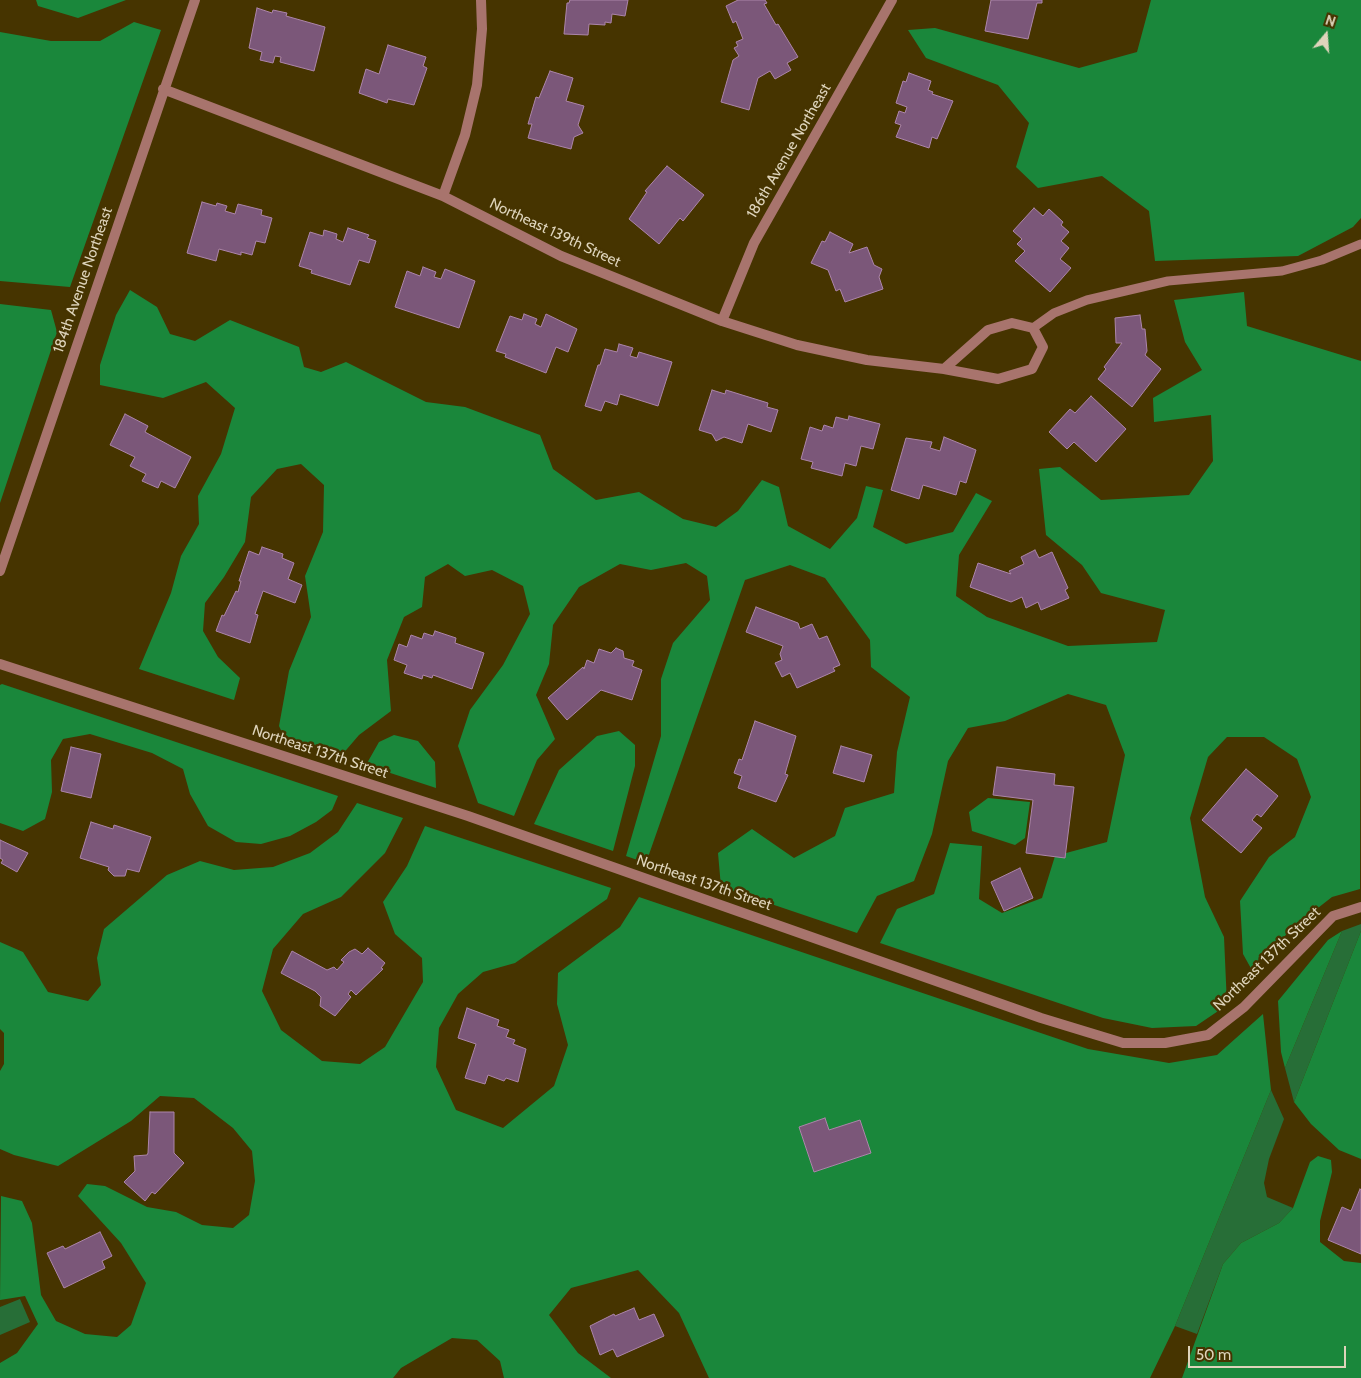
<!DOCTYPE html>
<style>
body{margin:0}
#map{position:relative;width:1361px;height:1378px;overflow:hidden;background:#463400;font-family:Cabin,sans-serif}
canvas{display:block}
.north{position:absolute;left:1301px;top:10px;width:50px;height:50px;-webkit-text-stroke:4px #463400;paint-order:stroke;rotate:18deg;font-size:14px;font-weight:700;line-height:20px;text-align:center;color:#ded4bb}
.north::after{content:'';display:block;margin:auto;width:18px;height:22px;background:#ded4bb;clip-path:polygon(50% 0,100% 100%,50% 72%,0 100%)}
.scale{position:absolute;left:1188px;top:1346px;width:158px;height:22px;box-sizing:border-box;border:2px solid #ded4bb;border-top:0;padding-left:6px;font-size:15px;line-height:18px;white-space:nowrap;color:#ded4bb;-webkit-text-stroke:4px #463400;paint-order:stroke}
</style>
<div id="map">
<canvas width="1361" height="1378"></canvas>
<div class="north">N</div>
<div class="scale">50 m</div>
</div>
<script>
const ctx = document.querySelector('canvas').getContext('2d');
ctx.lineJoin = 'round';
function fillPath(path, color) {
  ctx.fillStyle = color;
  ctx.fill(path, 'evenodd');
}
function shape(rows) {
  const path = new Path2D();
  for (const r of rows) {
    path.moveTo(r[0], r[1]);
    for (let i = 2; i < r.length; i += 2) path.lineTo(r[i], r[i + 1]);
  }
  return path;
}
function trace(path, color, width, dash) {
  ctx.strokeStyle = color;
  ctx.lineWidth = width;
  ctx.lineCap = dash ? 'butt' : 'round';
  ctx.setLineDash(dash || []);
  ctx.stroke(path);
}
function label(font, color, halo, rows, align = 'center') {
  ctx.font = font + ' Cabin,sans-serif';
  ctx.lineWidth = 5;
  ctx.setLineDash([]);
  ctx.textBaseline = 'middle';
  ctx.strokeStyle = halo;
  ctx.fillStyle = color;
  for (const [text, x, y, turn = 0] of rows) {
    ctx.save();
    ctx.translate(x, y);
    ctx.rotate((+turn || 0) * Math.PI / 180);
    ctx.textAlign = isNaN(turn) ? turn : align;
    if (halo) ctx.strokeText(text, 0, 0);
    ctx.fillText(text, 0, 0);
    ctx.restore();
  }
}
fillPath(shape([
 [1361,924,1361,931,1294,1102,1285,1068,1342,931],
 [1271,1090,1284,1119,1269,1159,1264,1183,1267,1197,1293,1208,1279,1223,1241,1243,1223,1264,1197,1334,1175,1326],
 [20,1299,30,1322,0,1335,0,1307]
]), '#276e37');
fillPath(shape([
 [36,0,126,0,78,18,38,6],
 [1151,0,1361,0,1361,218,1353,227,1298,256,1155,261,1149,211,1102,176,1038,188,1016,167,1029,123,998,85,926,58,908,30,935,28,1079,68,1137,52],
 [134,22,161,30,70,287,0,281,0,32,51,41,100,41],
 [130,290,157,307,170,334,195,341,230,320,299,347,304,367,321,372,346,362,426,402,465,407,540,435,553,469,596,500,639,492,683,519,716,527,738,511,762,480,779,487,788,526,830,549,857,518,866,486,883,490,873,527,906,544,953,532,976,493,992,501,959,555,956,596,987,617,1068,646,1157,642,1165,610,1101,593,1082,565,1046,535,1039,469,1060,467,1101,500,1189,495,1213,461,1211,415,1154,422,1153,398,1202,370,1185,342,1174,300,1244,292,1247,326,1361,361,1360,889,1332,897,1291,929,1253,972,1243,954,1240,901,1269,857,1295,837,1311,797,1297,759,1264,737,1227,737,1208,757,1190,818,1205,897,1224,937,1227,1005,1196,1026,1152,1028,1103,1018,880,943,897,909,934,894,950,843,982,846,979,899,1002,913,1042,898,1055,856,1107,842,1125,755,1106,705,1068,694,1005,721,968,728,948,761,932,834,914,881,877,896,857,933,721,887,718,853,752,829,794,858,835,836,845,808,894,793,897,752,910,697,871,667,870,640,825,578,790,565,745,580,646,863,626,856,661,736,661,679,673,643,710,600,707,576,686,563,651,570,620,564,579,587,553,625,549,664,536,695,555,739,537,760,514,816,478,803,458,746,470,710,503,665,530,614,523,586,492,570,465,576,448,564,425,577,422,607,404,617,387,660,391,711,359,735,341,756,286,741,279,726,289,671,311,617,305,576,323,532,324,485,301,464,277,469,251,497,245,542,224,577,205,603,203,631,218,657,240,678,234,700,139,669,171,593,181,556,199,524,198,496,221,454,235,408,206,382,163,398,100,385,100,365,116,315],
 [0,304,51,310,57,332,0,503],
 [2,684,338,796,332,810,316,822,290,836,261,844,236,842,208,826,190,794,183,769,152,753,90,734,63,739,51,760,52,792,45,819,23,831,0,823,0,685],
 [619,731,635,745,635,766,613,851,534,824,559,770,597,736],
 [394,735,418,741,435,762,436,788,366,765,379,742],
 [988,798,1030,802,1025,838,1015,845,972,831,969,812],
 [357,803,403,818,385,853,341,897,303,914,273,949,262,991,281,1030,322,1061,360,1064,385,1047,423,982,422,958,395,934,383,902,407,866,425,826,611,888,607,899,515,963,483,972,458,994,439,1028,436,1067,456,1110,503,1128,554,1086,568,1045,557,1004,558,973,620,927,639,897,1088,1049,1169,1063,1217,1055,1263,1014,1271,1090,1175,1326,1150,1378,709,1378,679,1313,638,1270,571,1288,549,1315,578,1353,611,1378,504,1378,500,1361,477,1340,452,1338,401,1368,393,1378,0,1378,0,1363,17,1353,38,1324,25,1296,0,1300,1,1196,22,1201,32,1223,41,1295,56,1321,85,1334,117,1337,131,1325,146,1283,121,1243,78,1196,87,1184,105,1186,147,1207,176,1212,202,1225,233,1228,249,1215,255,1181,252,1151,233,1128,194,1098,160,1096,131,1121,58,1166,14,1155,0,1149,0,1071,4,1064,4,1033,0,1029,0,942,23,952,48,992,88,1001,101,985,97,958,104,929,167,875,200,861,234,870,273,867,310,853,338,832],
 [1342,931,1285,1068,1281,1052,1278,1001,1328,940],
 [1361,931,1361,1159,1339,1150,1311,1124,1294,1102],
 [1318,1156,1331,1160,1332,1172,1320,1221,1320,1242,1344,1261,1361,1263,1361,1378,1182,1378,1223,1264,1241,1243,1279,1223,1293,1208,1310,1162]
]), '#1a873b');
const building = shape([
 [570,0,628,0,625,16,612,14,611,23,605,22,605,25,589,24,588,35,564,34,567,3,569,3,570,0],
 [738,0,765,0,767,3,764,4,776,25,778,24,798,57,787,63,791,70,775,79,770,71,758,78,749,110,721,102,733,60,739,56,734,48,738,46,736,42,743,39,736,21,733,23,726,6,738,0],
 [991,0,1042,0,1042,3,1037,3,1028,39,985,31,991,0],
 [257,8,272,13,273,10,287,13,286,16,325,27,314,71,280,62,281,57,275,56,273,63,260,60,262,52,249,48,257,8],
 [388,45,426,57,423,66,427,68,414,105,388,99,387,103,359,93,366,69,379,74,388,45],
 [550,71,573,78,566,101,584,106,578,125,583,133,574,137,571,149,528,138,532,124,528,124,536,97,539,98,550,71],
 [909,73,931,81,928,90,933,92,932,94,953,101,937,139,932,137,929,148,896,137,901,125,895,123,899,111,905,113,907,107,896,103,903,81,906,82,909,73],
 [667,166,704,195,683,221,680,218,659,244,629,219,647,192,645,191,667,166],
 [202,202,216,206,217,203,227,206,225,211,235,214,238,204,262,210,261,215,272,218,265,243,256,241,252,255,241,252,241,255,219,249,216,261,187,253,202,202],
 [1034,208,1043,216,1049,209,1063,222,1061,225,1069,232,1061,241,1069,248,1060,259,1071,268,1050,292,1015,261,1025,251,1017,244,1022,239,1013,231,1034,208],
 [348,228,369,235,367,238,376,241,369,263,359,260,350,285,311,273,312,270,299,266,310,232,323,236,324,230,337,234,336,239,343,242,348,228],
 [830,232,853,244,849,253,867,247,874,265,882,269,879,277,883,289,845,302,840,289,836,291,828,270,811,263,822,241,825,242,830,232],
 [423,267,436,272,434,277,441,279,445,269,475,281,459,328,395,307,407,271,420,276,423,267],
 [524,314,537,319,535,324,541,327,546,314,577,329,568,352,556,347,546,373,505,357,506,354,496,351,510,316,522,320,524,314],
 [1140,315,1142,329,1145,329,1147,351,1145,355,1161,369,1132,407,1098,379,1106,369,1104,367,1122,343,1116,343,1115,318,1140,315],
 [619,344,633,348,630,356,637,358,639,352,672,362,658,406,620,394,617,405,605,401,601,411,585,406,598,365,600,365,605,349,617,352,619,344],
 [712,390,725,394,726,390,768,403,767,407,778,410,771,432,748,424,742,443,724,437,716,441,712,434,699,430,712,390],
 [1091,396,1126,429,1096,462,1074,442,1067,449,1049,432,1070,409,1075,413,1091,396],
 [125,414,148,426,145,432,191,457,175,488,161,481,158,488,142,481,146,474,130,466,135,457,110,445,125,414],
 [849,416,880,424,873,449,861,446,856,466,845,463,842,476,811,468,813,462,801,459,810,427,822,431,824,425,833,428,836,417,848,420,849,416],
 [944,437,976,450,966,483,960,481,956,495,923,485,919,499,891,490,906,438,932,442,930,448,940,451,944,437],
 [262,547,283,554,282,558,294,563,288,579,302,585,295,603,263,591,255,614,258,615,250,643,216,631,222,615,224,616,236,591,238,592,241,581,239,581,249,551,259,555,262,547],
 [1035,550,1039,558,1052,552,1068,588,1065,590,1069,598,1041,610,1038,602,1026,608,1022,597,1011,602,970,587,978,563,1011,574,1009,571,1024,564,1021,557,1035,550],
 [756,607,798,623,800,629,812,624,819,639,827,636,840,665,833,668,835,671,797,688,790,673,782,677,775,663,782,660,780,654,783,646,746,632,756,607],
 [435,631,456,638,455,643,484,653,472,689,433,675,432,678,423,675,422,679,404,673,407,665,394,660,399,644,407,647,411,635,422,639,424,633,433,636,435,631],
 [616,648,623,651,624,658,634,661,632,666,642,670,632,700,601,690,567,720,548,698,583,667,584,669,587,660,594,663,599,649,611,653,616,648],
 [755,721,796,736,785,774,788,775,776,802,738,788,742,776,734,773,739,759,742,760,755,721],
 [841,746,872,755,864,782,833,773,841,746],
 [71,747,101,754,91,798,61,791,71,747],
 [997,767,1055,774,1054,785,1074,787,1065,858,1026,853,1033,800,993,795,997,767],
 [1246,769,1278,796,1261,817,1257,814,1252,820,1262,828,1241,853,1202,820,1246,769],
 [91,822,113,829,114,825,151,837,139,872,127,869,125,876,114,876,108,870,109,867,80,858,91,822],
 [0,840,28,853,17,872,1,863,3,860,0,858,0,840],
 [1020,868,1033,898,1004,911,991,882,1020,868],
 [368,948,385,963,381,968,383,969,356,995,351,990,348,994,351,997,335,1016,320,1006,321,997,315,991,281,973,292,951,327,970,334,967,337,970,344,962,341,960,349,952,355,949,362,954,368,948],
 [467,1008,499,1020,497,1026,509,1030,506,1037,515,1040,513,1044,526,1049,518,1082,506,1078,504,1081,488,1075,485,1084,465,1078,476,1044,458,1038,467,1008],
 [150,1112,174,1112,174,1153,184,1163,155,1194,152,1192,145,1201,124,1182,135,1171,134,1156,147,1155,148,1153,150,1112],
 [825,1118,829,1130,860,1120,871,1153,814,1172,799,1127,825,1118],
 [1360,1189,1361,1190,1361,1254,1328,1240,1342,1207,1351,1211,1360,1189],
 [100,1232,112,1256,102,1261,105,1268,64,1288,47,1253,63,1246,65,1249,100,1232],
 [634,1308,639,1320,654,1314,664,1336,617,1357,613,1349,600,1355,590,1326,614,1314,615,1316,634,1308]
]);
fillPath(building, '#7b5779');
trace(building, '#ac85aa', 1);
trace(shape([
 [1033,328,1054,313,1087,300,1168,281,1282,271,1322,260,1361,244]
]), '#a8746d', 9);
trace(shape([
 [163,89,443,196,561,256,722,321,797,345,867,360,944,369,988,330,1012,323,1033,328,1043,347,1032,369,998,379,944,369],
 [443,196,465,135,477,85,482,29,481,0],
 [722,321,754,243,892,0],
 [0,571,195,0],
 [0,664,468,816,1041,1018,1123,1043,1165,1043,1208,1035,1244,1007,1333,916,1361,907]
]), '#a8746d', 10);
label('15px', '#ded4bb', '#463400', [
 ["186th Avenue Northeast",789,151,-60],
 ["Northeast 139th Street",555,233,25],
 ["184th Avenue Northeast",83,280,-71],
 ["Northeast 137th Street",320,752,18],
 ["Northeast 137th Street",704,883,19],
 ["Northeast 137th Street",1267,959,-44]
]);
</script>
